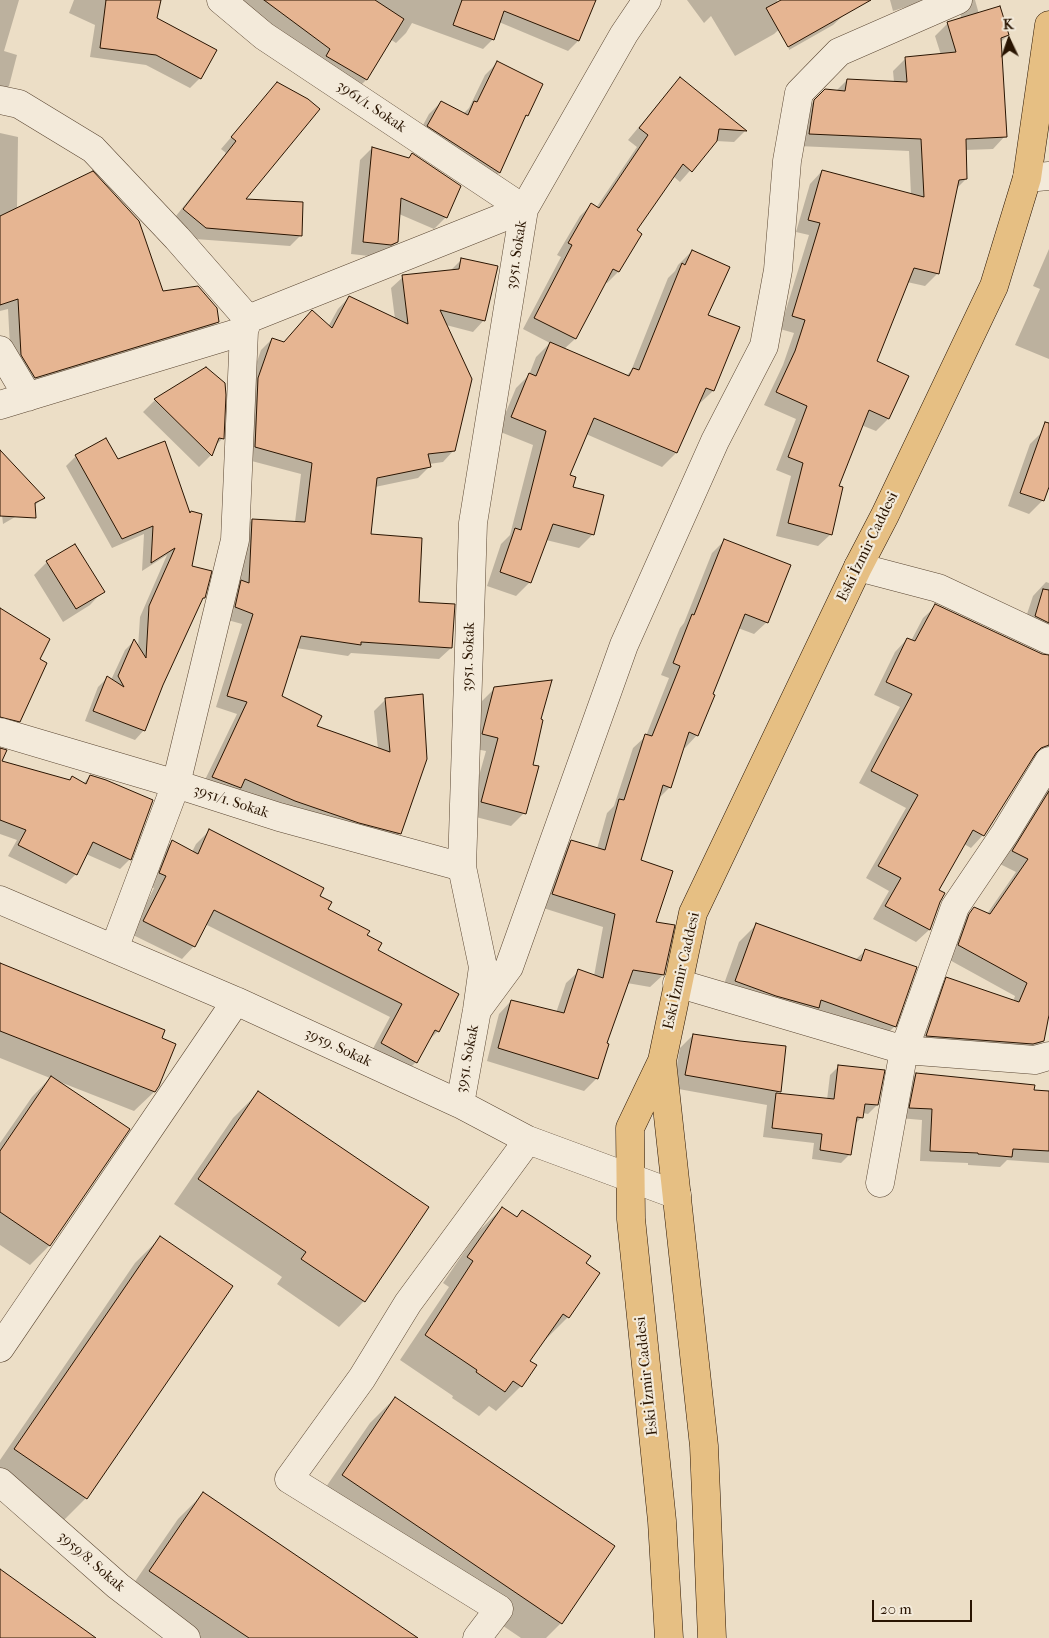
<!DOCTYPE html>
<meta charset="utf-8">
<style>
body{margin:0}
#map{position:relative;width:1049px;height:1638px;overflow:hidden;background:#ecdec6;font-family:"IM FELL French Canon",serif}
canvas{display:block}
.north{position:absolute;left:984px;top:15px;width:50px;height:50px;-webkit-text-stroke:4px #f3eada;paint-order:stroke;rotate:357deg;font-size:14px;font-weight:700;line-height:20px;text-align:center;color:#291401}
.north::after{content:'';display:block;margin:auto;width:18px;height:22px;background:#291401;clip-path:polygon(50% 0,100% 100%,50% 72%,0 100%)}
.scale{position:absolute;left:872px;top:1600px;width:100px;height:22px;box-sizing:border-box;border:2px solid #291401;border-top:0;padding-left:6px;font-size:15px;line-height:18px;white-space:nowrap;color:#291401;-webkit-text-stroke:4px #f3eada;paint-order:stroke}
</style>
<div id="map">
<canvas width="1049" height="1638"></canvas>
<div class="north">K</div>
<div class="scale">20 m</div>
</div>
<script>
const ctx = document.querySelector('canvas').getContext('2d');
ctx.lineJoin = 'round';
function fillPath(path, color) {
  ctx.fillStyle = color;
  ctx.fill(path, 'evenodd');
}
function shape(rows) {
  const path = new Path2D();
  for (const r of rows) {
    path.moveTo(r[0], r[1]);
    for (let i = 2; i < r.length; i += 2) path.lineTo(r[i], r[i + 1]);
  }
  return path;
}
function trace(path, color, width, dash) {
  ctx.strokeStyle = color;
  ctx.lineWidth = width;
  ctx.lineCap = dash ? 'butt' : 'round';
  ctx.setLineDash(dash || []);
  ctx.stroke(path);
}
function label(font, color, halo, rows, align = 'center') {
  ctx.font = font + ' "IM FELL French Canon",serif';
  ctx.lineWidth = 4.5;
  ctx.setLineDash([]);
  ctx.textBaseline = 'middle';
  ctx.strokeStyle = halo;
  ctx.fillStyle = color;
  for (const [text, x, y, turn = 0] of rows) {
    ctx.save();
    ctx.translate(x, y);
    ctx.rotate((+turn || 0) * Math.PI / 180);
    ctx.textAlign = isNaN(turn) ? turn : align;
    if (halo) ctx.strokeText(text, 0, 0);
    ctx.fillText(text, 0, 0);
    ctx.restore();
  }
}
fillPath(shape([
 [0,0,19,0,4,51,17,55,9,86,0,95],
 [74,0,160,0,156,19,200,78,190,88,146,65,90,57,95,25,69,13],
 [226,0,595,0,578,41,568,51,499,22,493,39,483,49,412,23,406,33,396,43,390,39,366,80,356,90,321,59,278,28,269,37],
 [687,0,777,0,784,19,783,0,860,0,833,25,789,50,786,23,774,34,735,56,711,16,704,23],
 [890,0,933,0,925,1,893,11],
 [955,0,975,0,979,14,1008,35,1000,43,1005,136,993,149,965,150,966,179,955,190,938,273,925,286,907,282,875,362,888,419,876,431,861,425,837,487,831,534,818,546,776,536,791,476,776,470,796,419,764,405,783,365,794,333,780,329,809,235,796,232,810,184,822,171,911,195,909,151,798,146,801,114,825,90,836,91,847,80,894,82,893,71,906,58,941,55,935,36,948,23,961,17,960,7],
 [497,63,527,115,523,119,499,173,487,185,416,138,429,114,441,102,463,114,469,108,485,75],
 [680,79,745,131,734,142,716,141,680,182,673,176,635,230,641,234,618,272,607,283,604,282,575,339,564,349,626,376,631,371,668,278,675,271,678,265,692,251,707,316,713,391,699,404,697,404,676,453,662,467,586,434,569,476,572,488,593,534,579,548,546,540,530,582,516,596,487,586,501,544,510,535,533,445,498,431,516,388,529,375,536,357,550,343,523,329,561,257,557,255,580,216,591,205,596,208,637,147,628,140,669,91],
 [277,84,243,200,301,235,290,246,195,239,172,221,226,153,221,149],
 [0,133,18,137,17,209,162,292,217,322,207,332,25,388,11,366,8,309,0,311],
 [372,148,408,159,412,155,446,217,434,229,399,214,397,242,384,254,378,257,351,254,360,160],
 [1049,249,1049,359,1015,345,1040,289,1033,286],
 [462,259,484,320,473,332,446,325,454,450,443,462,429,464,430,466,418,478,375,487,370,536,451,648,439,659,351,653,348,656,296,648,280,697,315,726,378,749,374,711,385,700,400,833,388,845,201,788,237,714,216,707,242,624,224,619,230,593,238,585,240,532,252,520,295,522,301,474,244,459,247,391,261,350,272,339,283,343,328,327,338,309,349,297,395,319,391,288,403,277,450,271],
 [206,368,222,439,214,447,211,455,199,467,143,412,155,400],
 [1043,431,1049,433,1049,483,1043,500,1029,514,1008,506,1030,444],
 [76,456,117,460,190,567,204,597,201,601,162,685,144,730,135,740,85,721,98,687,107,678,111,680,125,650,134,641,138,648,140,617,167,555,142,571,144,534,112,548,66,466],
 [0,458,43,498,34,506,3,524,2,515,0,517],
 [725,540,767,622,754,634,738,628,697,735,685,748,683,747,670,787,658,799,639,861,655,922,663,975,650,987,627,983,606,1044,597,1078,584,1091,487,1061,499,1014,511,1001,556,1013,566,983,579,971,594,976,603,927,540,907,559,853,571,841,597,849,607,813,614,806,633,748,646,736,669,678,661,675,680,628,684,623,712,553],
 [47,562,103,591,90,605,63,622,34,575],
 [1046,582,1049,583,1049,644,1022,629,1033,596],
 [936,606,1049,669,1049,765,1036,758,1030,759,983,835,971,848,964,844,937,891,939,901,929,930,916,942,873,919,889,891,866,878,906,808,859,783,900,707,874,695,895,652,907,639,911,641,923,618],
 [0,630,39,660,19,721,8,731,0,729],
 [495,688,540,720,524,813,511,826,468,815,486,751,470,748,482,701],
 [0,762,83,784,90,776,130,859,120,869,86,854,76,874,66,884,8,856,17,840,0,834],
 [1049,785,1049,1009,1043,1041,1030,1054,914,1048,934,992,947,979,1013,1002,1015,996,946,958,962,921,974,908,987,914,1016,872,1000,864],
 [209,831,318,896,326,910,366,936,438,1031,427,1042,416,1062,403,1075,369,1056,390,1017,205,924,194,946,182,959,131,934,154,888,147,885,159,854,172,842,192,852,196,844],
 [756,925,855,960,865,951,895,1026,878,1043,719,998,739,942],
 [0,964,160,1039,154,1092,134,1111,60,1082,128,1130,49,1246,30,1265,0,1245,0,1143,32,1097,50,1078,0,1058],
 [693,1035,780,1091,776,1094,827,1100,830,1075,839,1066,877,1105,868,1114,863,1113,862,1117,855,1124,850,1154,841,1163,812,1159,814,1143,763,1137,767,1105,673,1088,680,1048],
 [916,1074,1027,1118,1049,1103,1049,1163,1007,1160,1000,1167,968,1165,968,1163,920,1161,922,1120,899,1118,905,1085],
 [258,1093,428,1208,364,1301,339,1327,277,1284,282,1277,174,1204,233,1118],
 [502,1208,516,1218,522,1211,584,1264,568,1317,543,1342,529,1361,521,1386,496,1411,489,1406,479,1416,452,1398,453,1396,400,1360,449,1287,443,1283,477,1233],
 [160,1238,86,1498,61,1523,0,1481,0,1460,135,1263],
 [395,1398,561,1623,546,1638,521,1638,317,1500,370,1423],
 [203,1494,413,1638,187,1638,125,1596,178,1519]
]), '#0003');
const building = shape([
 [106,0,161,0,157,18,217,50,201,79,156,55,100,48,106,0],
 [264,0,375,0,404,19,367,80,326,56,330,49,264,0],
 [462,0,596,0,579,41,504,11,494,40,453,25,462,0],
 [781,0,871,0,788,47,766,8,781,0],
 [1000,6,1009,35,1001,38,1007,137,966,139,967,179,959,180,939,274,914,268,877,361,909,376,889,419,869,410,839,486,843,487,832,535,788,523,803,463,788,457,807,406,776,392,795,351,805,320,792,316,820,223,808,220,822,170,924,197,921,139,809,134,814,100,825,89,845,91,847,79,907,82,905,57,956,52,947,22,1000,6],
 [497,61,543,84,528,116,526,115,500,173,427,126,441,101,468,115,474,101,477,102,497,61],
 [680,77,747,131,719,129,717,141,692,172,683,164,637,230,642,234,619,272,613,269,576,339,534,318,572,245,568,243,591,203,599,208,648,135,639,128,680,77],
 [277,82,308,99,320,109,246,199,303,202,302,236,206,228,183,209,236,141,231,137,277,82],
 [372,147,409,158,412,153,461,186,447,218,401,198,398,242,391,245,363,242,372,147],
 [93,171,139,221,163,291,198,286,217,308,219,322,35,378,21,355,18,299,0,305,0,216,93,171],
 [692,250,730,267,708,315,740,327,714,391,706,388,677,453,594,418,570,475,576,477,573,487,604,495,594,535,553,524,531,583,500,572,515,528,521,530,546,431,511,417,529,373,536,376,550,342,629,376,633,368,639,370,682,263,685,265,692,250],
 [461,258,498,266,485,321,440,310,472,379,455,451,428,454,431,467,377,478,371,534,422,538,419,602,455,604,452,648,361,642,361,645,301,636,282,696,322,716,317,726,390,752,385,698,423,694,427,759,401,834,359,823,295,801,245,779,241,788,212,777,247,702,227,696,253,614,235,607,241,580,249,583,252,519,305,522,312,463,255,447,258,378,272,338,284,342,312,310,332,328,349,296,408,324,402,275,459,269,461,258],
 [206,367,225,383,226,395,224,439,219,438,212,456,154,399,206,367],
 [1045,422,1049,423,1049,487,1044,501,1020,493,1045,422],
 [106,438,118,459,165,441,190,513,191,511,202,514,192,566,212,571,205,598,203,598,163,685,145,731,93,711,107,676,124,687,118,676,134,639,146,658,149,606,175,548,151,563,153,526,122,539,75,455,106,438],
 [0,450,45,498,35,503,36,518,0,516,0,450],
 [724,539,791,565,768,623,745,614,713,694,715,695,698,736,689,732,671,788,663,785,641,860,673,871,656,922,675,925,664,975,633,970,607,1043,609,1044,598,1079,498,1048,511,1000,564,1013,578,969,603,978,615,914,552,894,571,840,605,850,619,799,624,800,645,734,652,736,680,666,673,663,692,614,694,615,724,539],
 [75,544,105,592,76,609,46,561,75,544],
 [1043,589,1049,590,1049,623,1035,616,1043,589],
 [935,604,1042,654,1049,655,1049,745,1041,748,1036,753,984,836,973,830,939,890,945,893,940,902,930,930,885,906,901,878,878,866,918,795,871,771,912,694,886,682,907,638,915,641,935,604],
 [0,608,50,639,40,659,47,663,20,722,0,717,0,608],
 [552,680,541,719,543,720,533,765,539,766,526,814,481,802,498,738,482,734,494,687,552,680],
 [0,748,7,750,2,761,70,780,72,776,86,784,90,775,106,780,153,800,131,860,93,842,77,875,18,845,26,830,0,820,0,748],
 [1049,791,1049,1015,1044,1041,1033,1044,926,1036,946,977,1019,1002,1027,983,958,945,969,914,974,907,990,914,1028,859,1012,851,1049,791],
 [209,829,324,888,320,896,332,902,328,909,370,931,367,935,382,943,378,950,459,994,439,1032,435,1030,417,1063,381,1043,402,1004,214,910,195,947,143,921,166,876,159,873,172,840,198,854,209,829],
 [756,923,861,961,865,949,917,967,896,1027,821,1000,819,1008,776,996,735,981,756,923],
 [0,963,165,1030,162,1038,176,1044,159,1086,155,1092,0,1031,0,963],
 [693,1034,740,1041,786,1046,781,1092,685,1075,693,1034],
 [838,1065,885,1070,878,1105,865,1104,863,1118,857,1117,851,1155,820,1150,822,1134,772,1128,776,1093,834,1099,838,1065],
 [916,1073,1035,1085,1034,1090,1049,1091,1049,1151,1013,1149,1012,1157,978,1154,978,1153,930,1151,932,1109,909,1108,916,1073],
 [51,1076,130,1129,50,1246,0,1212,0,1151,51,1076],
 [258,1091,429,1207,365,1302,301,1259,306,1252,198,1179,258,1091],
 [502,1207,517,1217,522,1210,533,1217,591,1256,586,1263,600,1273,569,1318,563,1314,530,1361,537,1365,522,1387,513,1381,505,1392,476,1372,477,1370,425,1335,473,1261,467,1257,502,1207],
 [160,1236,233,1286,87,1499,14,1449,160,1236],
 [395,1397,615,1546,562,1624,342,1475,395,1397],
 [203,1492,418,1638,249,1638,149,1571,203,1492],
 [0,1569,96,1638,0,1638,0,1569]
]);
fillPath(building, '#e6b592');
trace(building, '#291401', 1);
const minor = shape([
 [221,0,264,36,524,209,473,523,462,867,483,967,477,1010,460,1104],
 [0,100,19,104,93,149,177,238,248,319],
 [1027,178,1049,176],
 [0,350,28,397],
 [0,405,244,331,248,319,524,209,624,34,647,0],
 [858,567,938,588,1049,640],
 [0,732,176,784,279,817,462,867],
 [0,900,236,1001,460,1104,528,1140,677,1195],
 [114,949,176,784,235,540,244,331],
 [677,983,904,1050,1035,1060,1049,1056],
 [478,1009,509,967,624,645,715,441,764,346,778,270,787,161,799,93,839,52,958,0],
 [880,1183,904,1050,955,907,1005,833,1049,761],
 [0,1348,236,1001],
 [0,1482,118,1586,186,1638],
 [477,1638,499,1609,289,1479,362,1378,408,1303,528,1140]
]);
const major = shape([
 [662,1061,704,1446,712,1638],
 [669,1638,662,1521,631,1219,630,1128,662,1061,693,913,858,567,885,515,994,286,1027,178,1049,25]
]);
trace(minor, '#5a4632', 29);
trace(major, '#291401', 29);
trace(minor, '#f3eada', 28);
trace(major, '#e6bf83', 28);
label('15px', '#291401', '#f3eada', [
 ["3961/1. Sokak",371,107,34],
 ["3951. Sokak",517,255,-81],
 ["Eski İzmir Caddesi",868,547,-64],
 ["3951. Sokak",469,657,-88],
 ["3951/1. Sokak",231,802,18],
 ["Eski İzmir Caddesi",682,971,-77],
 ["3959. Sokak",338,1048,25],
 ["3951. Sokak",468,1059,-79],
 ["Eski İzmir Caddesi",647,1376,-96],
 ["3959/8. Sokak",91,1562,41]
]);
</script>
